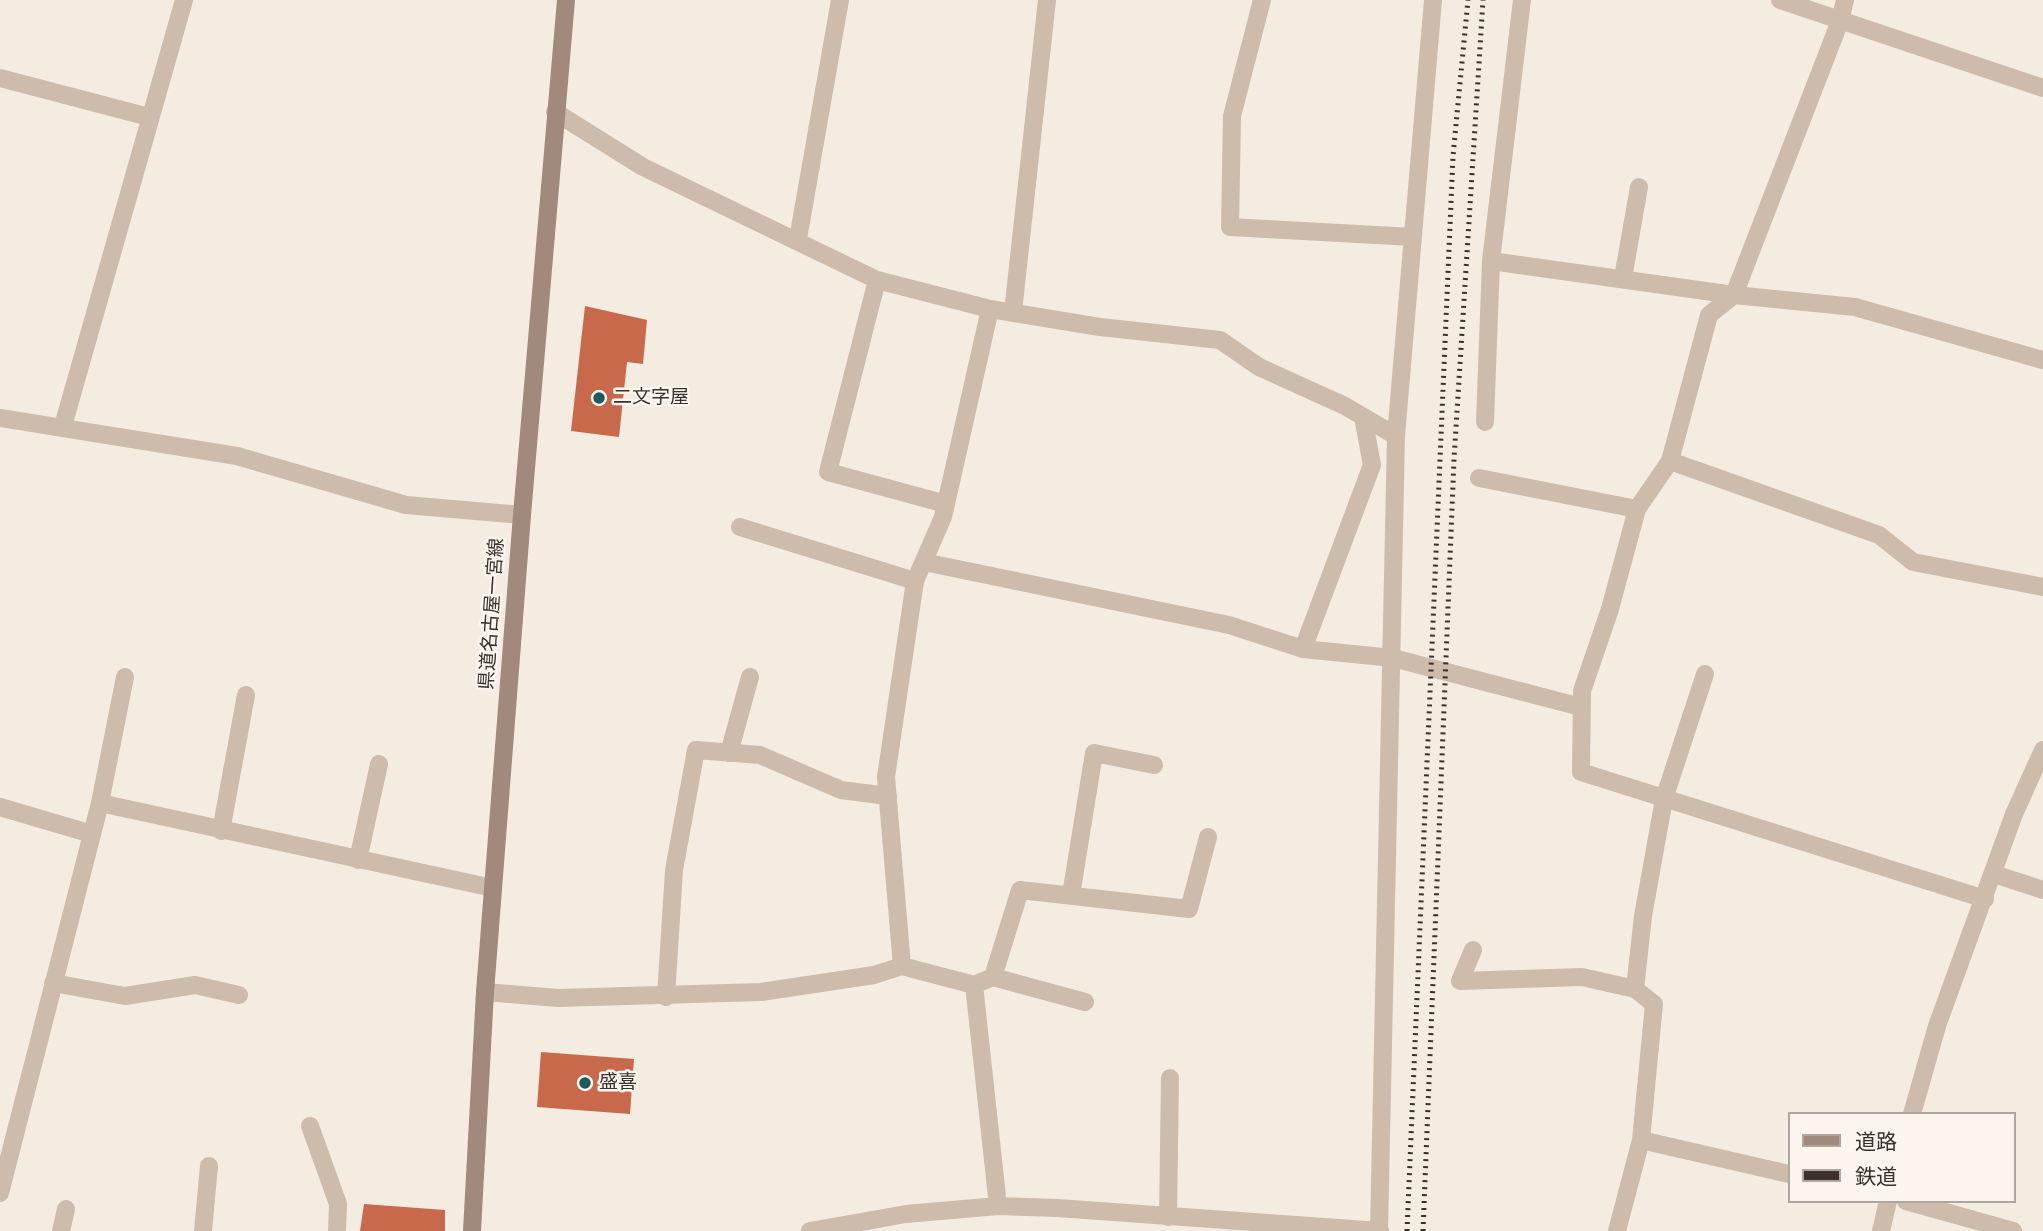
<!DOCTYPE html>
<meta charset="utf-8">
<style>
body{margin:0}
#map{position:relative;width:2043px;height:1231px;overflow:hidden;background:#f4ebe1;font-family:"Titillium Web","Noto Sans JP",sans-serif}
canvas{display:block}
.legend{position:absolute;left:1788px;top:1112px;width:228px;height:91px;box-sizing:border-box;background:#fbf5ee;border:2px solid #aea6a0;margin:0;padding:9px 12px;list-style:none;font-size:21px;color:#3b302b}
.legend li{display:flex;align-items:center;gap:14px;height:35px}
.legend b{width:35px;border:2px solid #aea6a0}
</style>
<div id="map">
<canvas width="2043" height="1231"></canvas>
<ul class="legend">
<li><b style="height:9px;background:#a18a7d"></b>道路</li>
<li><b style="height:9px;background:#3b302b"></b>鉄道</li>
</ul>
</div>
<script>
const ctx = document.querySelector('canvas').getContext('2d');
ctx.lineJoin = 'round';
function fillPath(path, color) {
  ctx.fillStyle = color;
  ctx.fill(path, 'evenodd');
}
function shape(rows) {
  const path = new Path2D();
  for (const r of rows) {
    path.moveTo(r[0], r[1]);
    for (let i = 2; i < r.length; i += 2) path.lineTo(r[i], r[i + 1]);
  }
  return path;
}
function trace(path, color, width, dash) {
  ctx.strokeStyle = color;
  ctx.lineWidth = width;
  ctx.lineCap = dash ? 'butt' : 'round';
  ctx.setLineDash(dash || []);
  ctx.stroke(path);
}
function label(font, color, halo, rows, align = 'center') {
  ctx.font = font + ' "Titillium Web","Noto Sans JP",sans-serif';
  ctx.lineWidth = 5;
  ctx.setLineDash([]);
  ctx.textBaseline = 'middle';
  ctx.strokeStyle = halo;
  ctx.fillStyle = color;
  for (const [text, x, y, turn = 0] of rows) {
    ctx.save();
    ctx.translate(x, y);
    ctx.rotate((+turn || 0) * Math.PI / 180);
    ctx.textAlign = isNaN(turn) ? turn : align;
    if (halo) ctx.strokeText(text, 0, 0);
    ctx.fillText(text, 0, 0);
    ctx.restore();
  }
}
fillPath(shape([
 [585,306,647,320,643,364,627,362,619,437,571,431],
 [541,1052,634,1059,630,1114,537,1107],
 [364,1204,445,1210,445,1231,360,1231]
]), '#c8694b');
trace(shape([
 [1262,0,1232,116,1230,227,1413,237],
 [1780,0,2043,88],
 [1845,0,1840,21,1734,295,1709,315,1670,461,1637,509,1610,609,1582,691,1581,772,1985,899],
 [0,78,149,117],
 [555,112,643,167,877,280,990,309,1100,327,1220,340,1259,367,1345,406,1396,436],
 [798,239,840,0],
 [1491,261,1734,295,1855,307,2043,360],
 [1623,278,1639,187],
 [877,280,828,472,946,504],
 [1013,312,1047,0],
 [0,418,237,456,406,505,522,515],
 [1485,422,1491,261,1522,0],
 [63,426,184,0],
 [1670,461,1879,535,1913,562,2043,587],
 [1479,478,1637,509],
 [740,527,915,581],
 [924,562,1229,625,1303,649,1393,658,1581,707],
 [1303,649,1372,465,1363,417],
 [729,753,750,677],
 [100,803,493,888],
 [0,807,92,834],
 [221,831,246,695],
 [358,860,379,764],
 [1994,874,2043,890],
 [1071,895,1094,753,1154,765],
 [1473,950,1460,981,1582,977,1635,989],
 [902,966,886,777,915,581,943,517,990,309],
 [993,977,1085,1002],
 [53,983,125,996,195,985,239,995],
 [974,985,993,977,1020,890,1189,909,1208,837],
 [485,992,558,998,761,992,874,975,902,966,974,985,998,1206],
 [666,997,674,870,696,750,760,755,841,790,888,796],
 [1912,1114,1937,1026,2014,814,2043,750],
 [310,1126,338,1204,337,1231],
 [1641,1140,1789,1174],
 [0,1193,100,803,125,677],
 [1906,1201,2013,1231],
 [1168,1217,1170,1078],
 [61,1231,66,1209],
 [203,1231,209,1166],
 [810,1231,906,1214,998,1206,1057,1208,1380,1231],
 [1379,1231,1396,436,1433,0],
 [1617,1231,1641,1140,1654,1004,1635,989,1643,916,1664,799,1705,674],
 [1881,1231,1888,1201]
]), '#cdbbac', 18);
trace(shape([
 [472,1231,485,992,522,515,566,0]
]), '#a18a7d', 18);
trace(shape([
 [1407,1231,1453,156,1468,0],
 [1423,1231,1454,459,1483,0]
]), '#3b302b', 5, [2, 5]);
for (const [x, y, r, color] of [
 [599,398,7,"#1f5a5e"],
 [585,1083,7,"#1f5a5e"]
]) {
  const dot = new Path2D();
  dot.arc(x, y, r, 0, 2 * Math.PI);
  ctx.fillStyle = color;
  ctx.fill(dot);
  trace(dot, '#fbf5ee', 2.5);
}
label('19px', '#3b302b', '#fbf5ee', [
 ["二文字屋",613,398],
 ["盛喜",599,1083]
], 'left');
label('19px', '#3b302b', '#fbf5ee', [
 ["県道名古屋一宮線",493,614,-86]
]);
</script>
